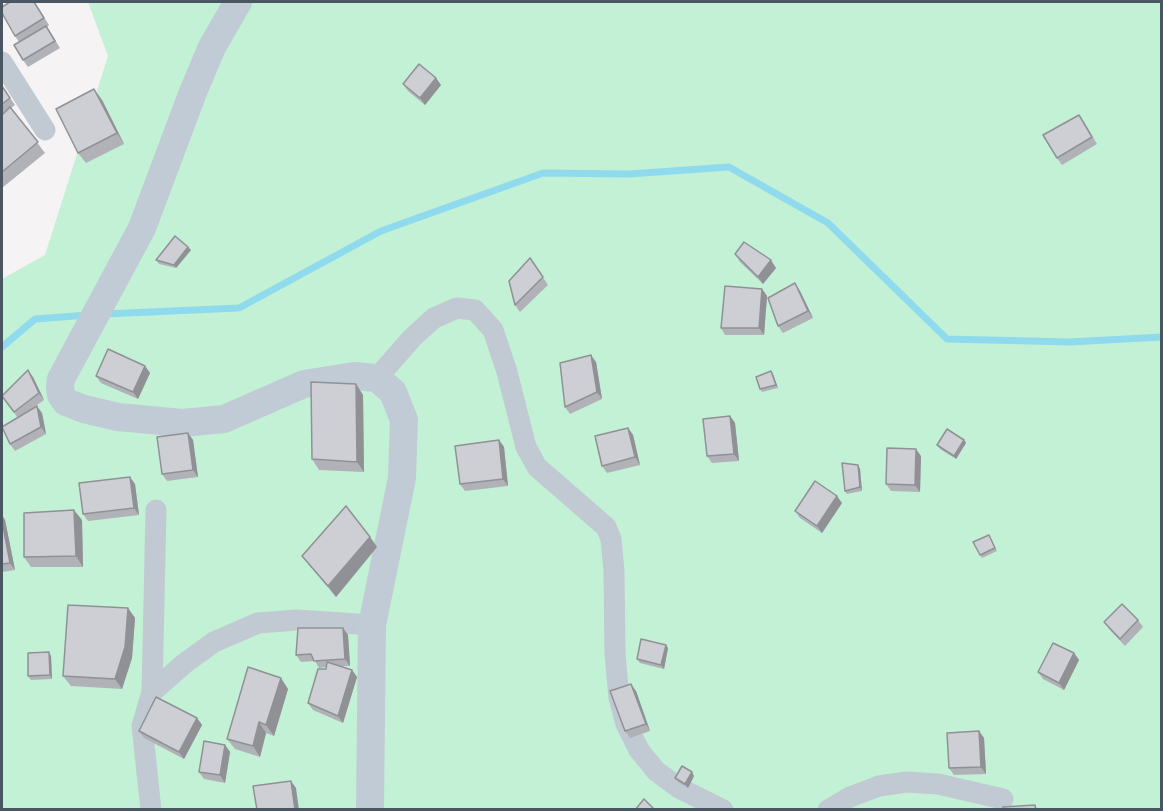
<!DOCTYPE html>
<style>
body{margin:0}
#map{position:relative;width:1163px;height:811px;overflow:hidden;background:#f5f3f3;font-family:Manrope,sans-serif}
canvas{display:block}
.frame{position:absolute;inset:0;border:3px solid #4a5661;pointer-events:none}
</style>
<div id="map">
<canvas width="1163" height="811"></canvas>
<div class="frame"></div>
</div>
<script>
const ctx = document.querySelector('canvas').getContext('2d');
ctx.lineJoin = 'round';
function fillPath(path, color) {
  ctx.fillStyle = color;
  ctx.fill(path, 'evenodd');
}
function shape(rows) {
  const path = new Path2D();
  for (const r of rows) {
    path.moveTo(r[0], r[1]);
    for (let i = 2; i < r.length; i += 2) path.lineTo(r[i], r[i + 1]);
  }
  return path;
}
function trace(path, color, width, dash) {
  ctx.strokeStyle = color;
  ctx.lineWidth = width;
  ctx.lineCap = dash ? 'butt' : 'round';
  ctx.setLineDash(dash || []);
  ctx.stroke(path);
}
fillPath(shape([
 [88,2,1161,2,1161,809,2,810,2,279,45,255,108,56]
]), '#c3f1d5');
trace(shape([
 [105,314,239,308,381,231,543,173,629,174,729,167,828,223,947,339,1070,342,1162,337],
 [2,347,35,319,88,315]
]), '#90daee', 7);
trace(shape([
 [2,62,45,130],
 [377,378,412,338,434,318,457,308,475,310,493,330,507,372,526,447,537,467,606,527,611,539,614,571,615,654,619,698,626,724,639,750,656,771,679,788,723,810],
 [152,692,156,510],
 [151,810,142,726,152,692,185,663,214,642,258,623,297,620,372,625],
 [828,810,850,797,879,786,907,782,938,784,1003,799]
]), '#c1cad2', 21);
trace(shape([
 [238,2,212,47,193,92,142,228,61,379,60,387,61,395,66,402,84,409,118,417,182,423,224,419,304,384,354,376,377,378,393,392,404,420,402,478,372,625,370,810]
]), '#c1cbd6', 28);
fillPath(shape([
 [10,2,34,2,49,25,47,27,60,48,28,67,23,60,19,42,15,36],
 [436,78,441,85,425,105,408,91,403,84],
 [2,86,15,105,11,108,45,153,2,188],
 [102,100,124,144,86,163,78,153],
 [1084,122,1097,144,1062,165,1057,158],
 [188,247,191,250,176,268,159,264,156,260],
 [735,254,776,268,763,284,740,262],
 [530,258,548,285,520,312,515,305],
 [762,289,767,296,764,335,725,335,721,328],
 [800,291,813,318,783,333,778,326],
 [596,362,602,399,570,414,565,407],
 [145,366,150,373,138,399,101,383,96,376],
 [771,371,773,374,778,388,762,392,760,389],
 [33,377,44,400,30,410,42,413,46,434,15,451,10,444,18,418,2,396],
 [356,384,363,395,364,472,319,470,312,459],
 [730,416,735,423,739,461,712,463,707,456],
 [628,428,633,435,640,465,607,473,602,466],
 [188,433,193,440,198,477,167,481,162,474],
 [499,440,504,447,508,486,465,491,460,484],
 [964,440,966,443,956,459,940,449,937,445],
 [921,456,920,492,891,491,886,484],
 [858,465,860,469,862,491,847,494,845,491],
 [135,484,139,515,88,521,83,514],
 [842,503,822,533,800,518,795,511],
 [2,515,5,520,15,570,2,572],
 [82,520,83,567,31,567,24,557],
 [989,535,997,551,982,558,980,555],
 [370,537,377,547,336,597,310,566,302,556],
 [128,608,135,618,132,658,122,689,71,686,63,676],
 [1138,620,1143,627,1125,646,1109,629,1104,622],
 [343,628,348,635,350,666,341,666,352,670,357,677,343,723,313,710,308,703,326,669,326,667,319,668,315,661,301,662,296,655],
 [668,648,664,669,640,663,637,659],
 [1074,653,1079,660,1064,690,1043,679,1038,672],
 [51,656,52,679,31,680,28,676],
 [288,689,274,736,266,733,260,757,235,749,227,739],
 [636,691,650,731,630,738,625,731],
 [197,718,202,725,184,759,144,738,139,731],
 [979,731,984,738,986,774,954,775,949,768],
 [225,745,230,752,225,783,204,779,199,772],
 [694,776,688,788,678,782,675,778]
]), '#b0b2b7');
fillPath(shape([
 [436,78,441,85,425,105,420,98],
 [94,89,102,100,124,144,117,133],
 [188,247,191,250,176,268,174,265],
 [771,260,776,268,763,284,758,277],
 [795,283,800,291,813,318,808,311],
 [762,289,767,296,764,335,759,328],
 [591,355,596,362,602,399,597,392],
 [145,366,150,373,138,399,133,392],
 [28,370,33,377,44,400,39,393],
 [771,371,773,374,778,388,776,385],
 [356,384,363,395,364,472,357,462],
 [37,406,42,413,46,434,41,427],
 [730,416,735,423,739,461,734,454],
 [628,428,633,435,640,465,635,457],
 [188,433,193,440,198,477,193,470],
 [499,440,504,447,508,486,503,479],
 [964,440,966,443,956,459,954,456],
 [916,449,921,456,920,492,915,485],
 [858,465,860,469,862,491,860,487],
 [130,477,135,484,139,515,134,508],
 [837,496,842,503,822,533,817,526],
 [74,510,82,520,83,567,76,556],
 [2,515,5,520,15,570,10,563,2,521],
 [370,537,377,547,336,597,328,586],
 [128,608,135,618,132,658,122,689,115,679],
 [343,628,348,635,350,666,345,659],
 [666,645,668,648,664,669,661,665],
 [49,652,51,656,52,679,50,675],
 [1074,653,1079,660,1064,690,1059,683],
 [352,670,357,677,343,723,338,716],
 [281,678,288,689,274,736,266,725],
 [631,684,636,691,650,731,646,724],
 [197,718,202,725,184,759,179,752],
 [259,722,266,733,260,757,253,746],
 [979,731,984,738,986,774,981,767],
 [225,745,230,752,225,783,220,775],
 [692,772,694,776,688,788,685,784],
 [291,781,296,788,299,810,295,810]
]), '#909195');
const building = shape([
 [10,2,34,2,44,18,15,36,2,13,2,7,10,2],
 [46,26,55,41,23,60,14,45,46,26],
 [419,64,436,78,420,98,403,84,419,64],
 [2,86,10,98,2,104,2,86],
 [94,89,117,133,78,153,56,109,94,89],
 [10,107,38,142,2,172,2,115,10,107],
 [1079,115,1092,137,1057,158,1043,135,1079,115],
 [175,236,188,247,174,265,156,260,175,236],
 [744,242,771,260,758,277,735,254,744,242],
 [530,258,543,277,515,305,509,281,530,258],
 [795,283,808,311,778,326,768,298,795,283],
 [725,286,762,289,759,328,721,328,725,286],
 [108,349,145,366,133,392,96,376,108,349],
 [591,355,597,392,565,407,560,363,591,355],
 [28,370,39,393,14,412,2,396,28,370],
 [771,371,776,385,760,389,756,377,771,371],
 [311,382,356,384,357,462,312,459,311,382],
 [37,406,41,427,10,444,2,427,37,406],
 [730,416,734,454,707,456,703,419,730,416],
 [628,428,635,457,602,466,595,436,628,428],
 [947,429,964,440,954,456,937,445,947,429],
 [188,433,193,470,162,474,157,437,188,433],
 [499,440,503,479,460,484,455,446,499,440],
 [887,448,916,449,915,485,886,484,887,448],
 [842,463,858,465,860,487,845,491,842,463],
 [130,477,134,508,83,514,79,483,130,477],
 [815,481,837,496,817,526,795,511,815,481],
 [346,506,370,537,328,586,302,556,346,506],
 [74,510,76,556,24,557,24,513,74,510],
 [2,521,10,563,2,564,2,521],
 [989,535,995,548,980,555,973,542,989,535],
 [1122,604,1138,620,1120,639,1104,622,1122,604],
 [68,605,128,608,125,647,115,679,63,676,68,605],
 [298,628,343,628,345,659,314,661,311,654,296,655,298,628],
 [641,639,666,645,661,665,637,659,641,639],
 [1053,643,1074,653,1059,683,1038,672,1053,643],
 [49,652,50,675,28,676,28,653,49,652],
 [327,662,352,670,338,716,308,703,318,669,326,669,327,662],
 [248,667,281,678,266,725,259,722,253,746,227,739,248,667],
 [631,684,646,724,625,731,610,691,631,684],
 [156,697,197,718,179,752,139,731,156,697],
 [979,731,981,767,949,768,947,733,979,731],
 [204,741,225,745,220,775,199,772,204,741],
 [682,766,692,772,685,784,675,778,682,766],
 [291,781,295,810,257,810,253,786,291,781],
 [644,799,655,810,635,810,644,799],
 [1035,805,1036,810,1003,810,1003,807,1035,805]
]);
fillPath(building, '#cdcfd5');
trace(building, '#909195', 1.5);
</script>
